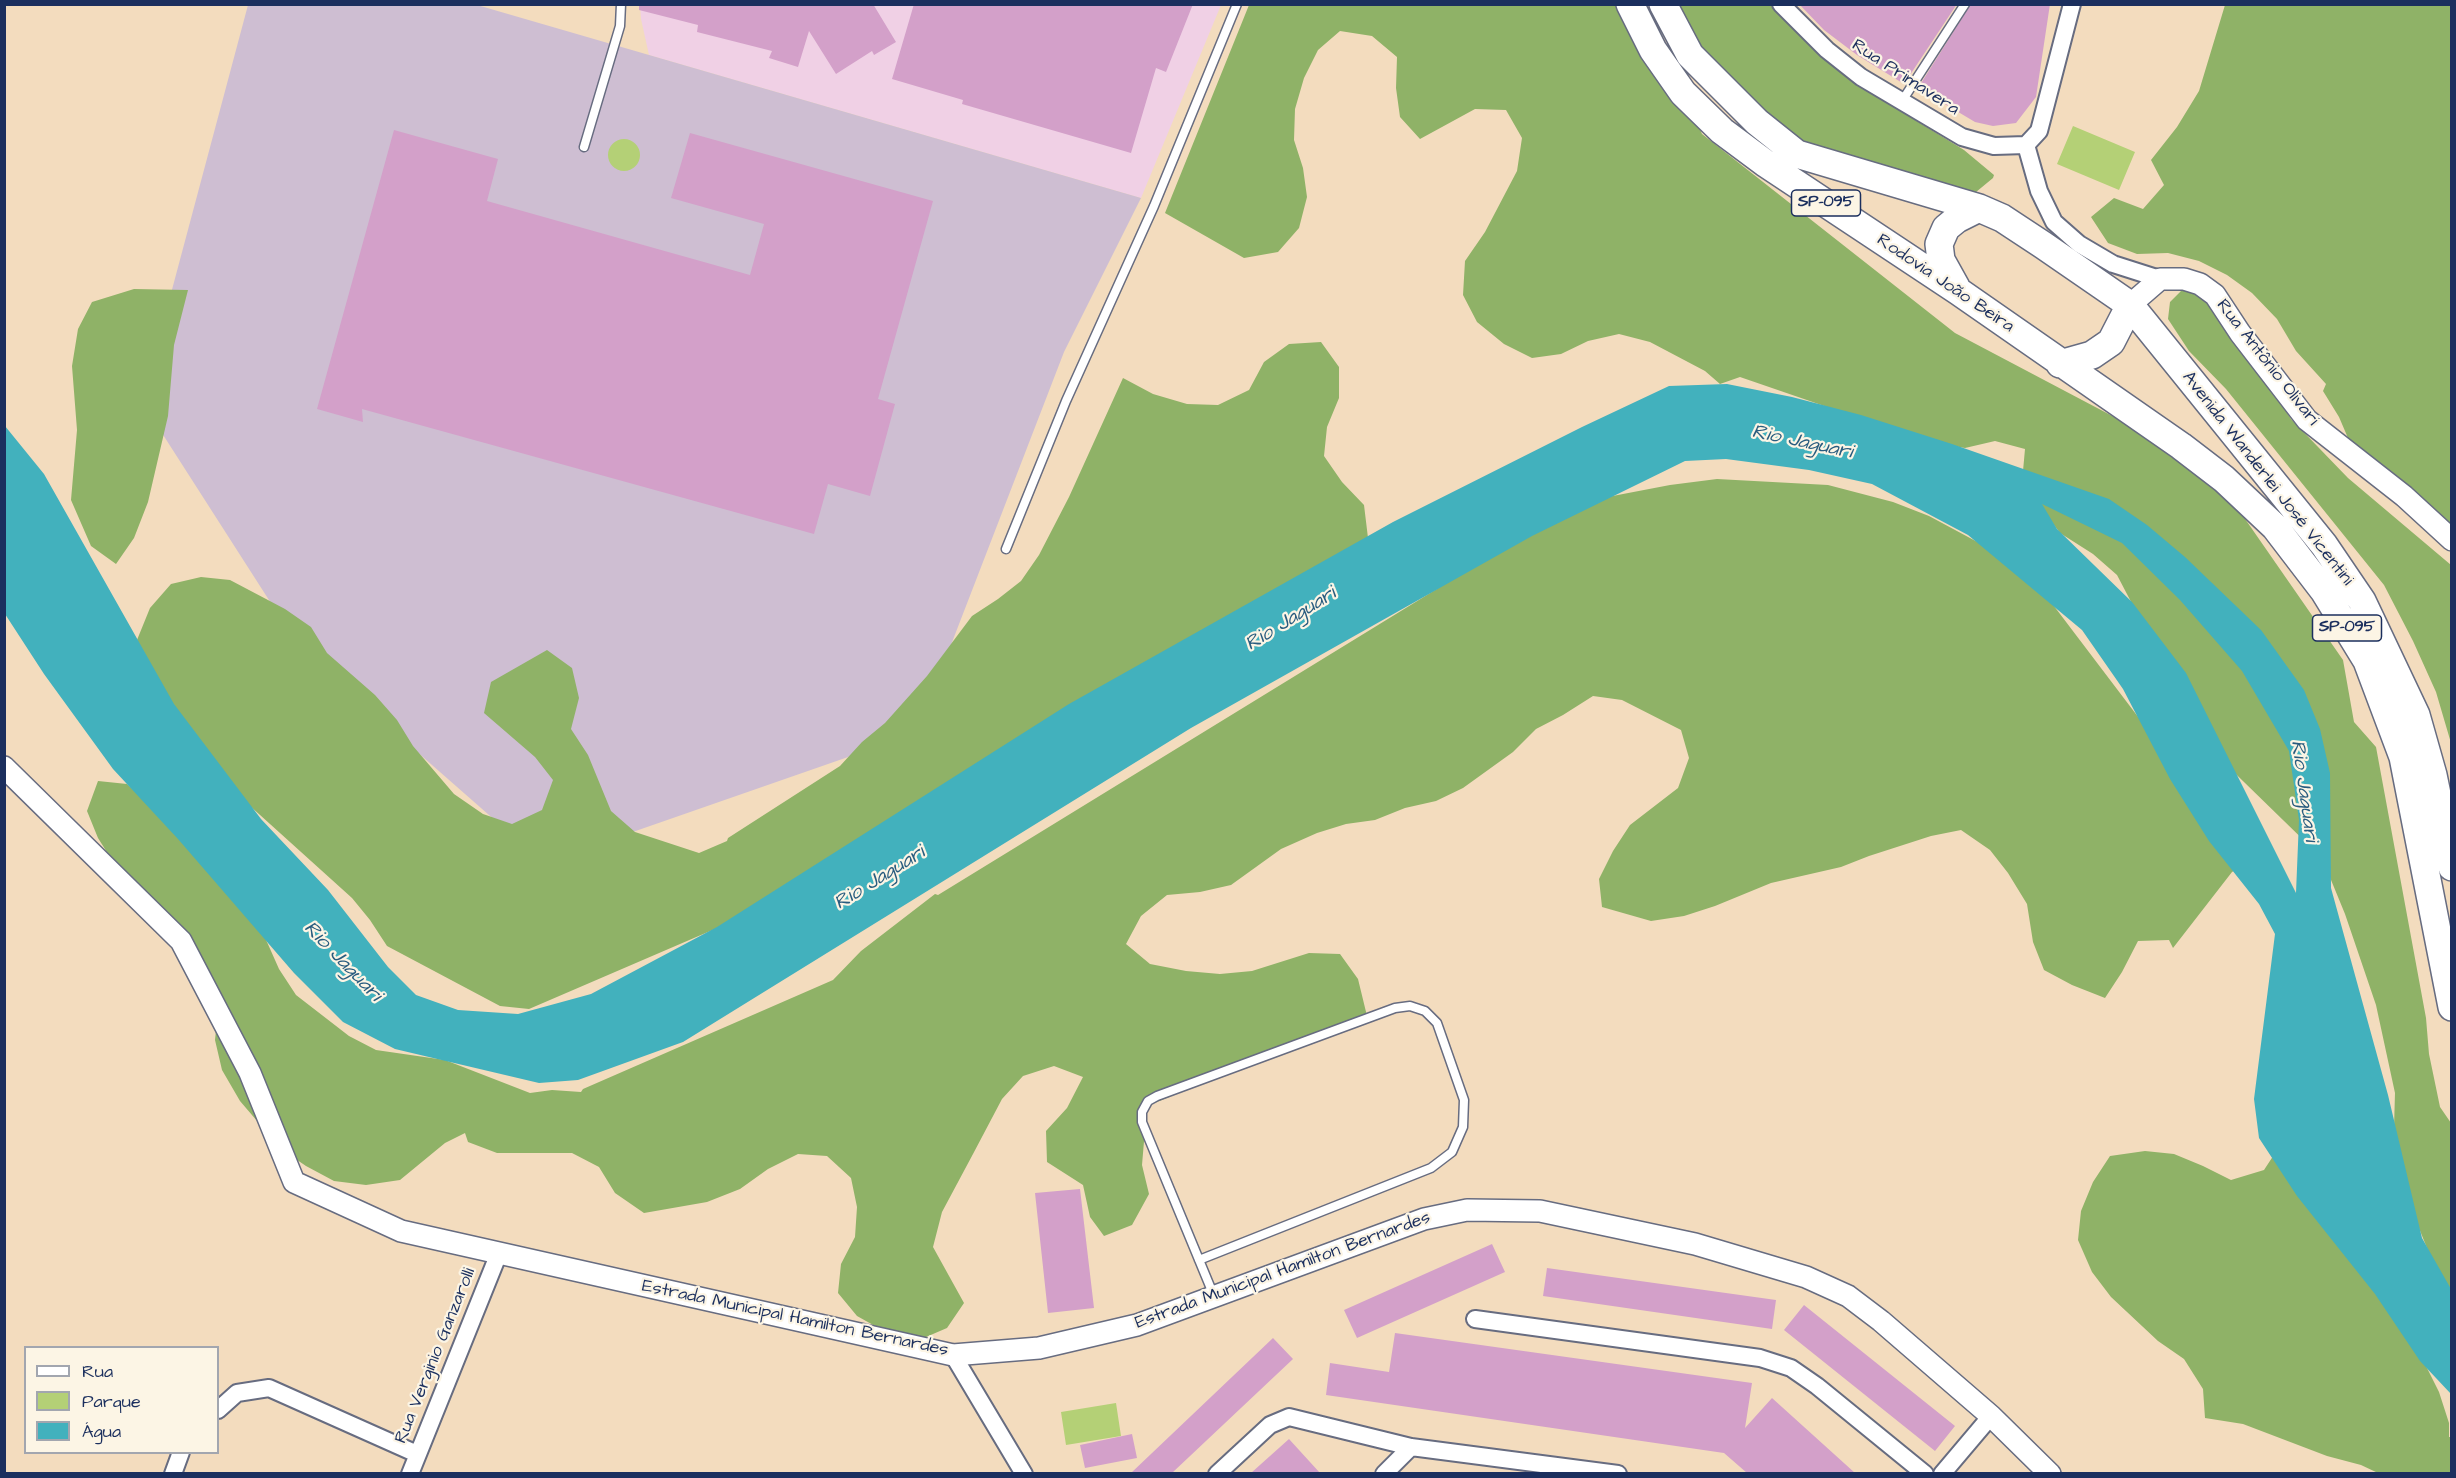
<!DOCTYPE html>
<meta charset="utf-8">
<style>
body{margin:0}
#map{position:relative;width:2456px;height:1478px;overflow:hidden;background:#f3dcbe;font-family:"Architects Daughter",sans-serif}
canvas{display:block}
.frame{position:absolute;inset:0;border:6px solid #1b2f5e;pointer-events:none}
.legend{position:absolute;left:24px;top:1346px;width:195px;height:108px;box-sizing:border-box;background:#fcf5e5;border:2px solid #a2a6af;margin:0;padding:8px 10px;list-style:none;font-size:18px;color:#1b2f5e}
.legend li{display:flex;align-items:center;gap:12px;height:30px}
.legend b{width:30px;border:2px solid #a2a6af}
</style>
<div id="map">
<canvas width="2456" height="1478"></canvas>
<div class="frame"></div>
<ul class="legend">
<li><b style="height:8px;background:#fff"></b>Rua</li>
<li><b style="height:16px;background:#b4d076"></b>Parque</li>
<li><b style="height:16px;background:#42b1bd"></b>Água</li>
</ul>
</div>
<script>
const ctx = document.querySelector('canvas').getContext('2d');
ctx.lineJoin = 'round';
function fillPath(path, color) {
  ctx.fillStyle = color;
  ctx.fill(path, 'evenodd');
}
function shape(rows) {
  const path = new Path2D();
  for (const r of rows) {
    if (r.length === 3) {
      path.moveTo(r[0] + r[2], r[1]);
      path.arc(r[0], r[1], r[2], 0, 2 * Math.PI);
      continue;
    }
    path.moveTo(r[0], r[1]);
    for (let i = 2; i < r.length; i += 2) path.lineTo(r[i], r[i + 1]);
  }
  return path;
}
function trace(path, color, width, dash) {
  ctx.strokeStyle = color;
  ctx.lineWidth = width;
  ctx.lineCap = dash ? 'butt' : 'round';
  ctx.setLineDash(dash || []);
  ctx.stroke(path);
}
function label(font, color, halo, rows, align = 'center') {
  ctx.font = font + ' "Architects Daughter",sans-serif';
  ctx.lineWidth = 4.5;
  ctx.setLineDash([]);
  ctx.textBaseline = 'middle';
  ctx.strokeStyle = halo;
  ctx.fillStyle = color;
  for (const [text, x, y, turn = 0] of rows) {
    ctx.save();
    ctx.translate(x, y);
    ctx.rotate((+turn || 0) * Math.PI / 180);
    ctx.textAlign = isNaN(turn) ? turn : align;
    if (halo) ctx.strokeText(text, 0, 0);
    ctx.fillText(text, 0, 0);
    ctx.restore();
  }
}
fillPath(shape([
 [640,5,1221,5,1141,198,649,55,641,19]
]), '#f0d0e5');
fillPath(shape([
 [248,5,477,5,1141,198,1064,352,917,733,627,834,522,844,301,650,142,402]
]), '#cebed2');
fillPath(shape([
 [2073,126,2135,152,2119,190,2057,164],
 [624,155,16],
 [1116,1403,1121,1436,1066,1445,1061,1412]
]), '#b4d076');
fillPath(shape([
 [1249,5,1631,5,1690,106,1702,134,1955,333,2209,467,2343,660,2354,722,2376,747,2426,1018,2429,1054,2440,1107,2451,1123,2451,1301,2444,1290,2408,1201,2394,1128,2395,1093,2376,1005,2345,914,2322,858,2206,745,2117,575,2093,554,2060,533,2022,482,2025,449,1995,441,1965,448,1929,442,1740,377,1720,384,1705,371,1650,342,1619,334,1588,341,1561,354,1532,358,1504,344,1477,322,1463,295,1465,261,1485,232,1517,171,1522,138,1506,110,1475,109,1420,139,1400,117,1396,88,1397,57,1372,36,1340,31,1318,50,1304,78,1295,109,1294,140,1303,168,1307,197,1299,228,1278,252,1244,258,1165,213],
 [1671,5,1781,5,1831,62,1915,120,1964,150,1994,175,1993,178,1970,197,1795,144,1697,51],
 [2225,5,2451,5,2451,545,2351,445,2339,417,2323,391,2326,384,2296,351,2277,319,2252,293,2227,275,2199,261,2168,253,2137,254,2108,243,2091,217,2114,198,2143,209,2164,185,2151,160,2177,127,2199,91],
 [2198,288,2241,339,2291,419,2348,478,2451,565,2451,743,2436,692,2413,641,2384,585,2226,389,2189,351,2168,319,2170,302,2181,291],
 [134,289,188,290,174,345,168,416,148,502,134,538,116,564,91,546,71,500,77,430,72,366,78,329,92,302],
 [1321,342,1339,367,1339,398,1327,427,1324,456,1342,482,1364,505,1368,538,845,873,529,1009,500,1006,387,946,370,920,352,898,188,750,137,640,150,608,171,584,201,577,230,580,285,609,311,627,327,653,375,695,397,720,413,746,454,794,483,814,512,824,542,810,553,780,535,757,484,713,491,682,547,650,572,668,579,698,571,729,588,755,611,811,635,832,699,853,727,841,728,838,840,766,862,742,885,723,927,676,972,616,998,599,1021,581,1039,555,1069,497,1123,378,1153,394,1187,404,1218,405,1249,390,1264,362,1289,344],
 [1717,479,1828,485,1893,502,1929,516,2011,560,2035,581,2239,850,2246,864,2232,872,2173,948,2169,940,2138,941,2122,972,2105,998,2072,985,2044,970,2033,942,2027,904,2008,873,1990,850,1961,830,1931,836,1869,856,1841,867,1771,883,1715,906,1684,916,1651,921,1602,907,1599,879,1613,851,1630,825,1678,788,1689,758,1681,730,1622,700,1593,696,1563,715,1536,729,1513,752,1463,788,1436,801,1405,808,1375,820,1346,824,1317,833,1281,849,1231,885,1200,892,1167,895,1141,916,1126,944,1150,964,1186,971,1220,974,1252,971,1309,953,1340,954,1358,979,1367,1016,1147,1106,1142,1165,1149,1194,1132,1225,1104,1236,1090,1217,1083,1185,1047,1162,1046,1131,1067,1108,1083,1077,1054,1066,1023,1076,1002,1099,973,1154,942,1212,933,1247,964,1303,947,1328,919,1340,884,1331,857,1316,838,1293,841,1264,855,1237,857,1207,851,1178,827,1156,798,1154,768,1169,740,1189,707,1202,644,1213,615,1193,599,1167,572,1153,497,1153,468,1142,465,1133,445,1143,400,1180,366,1185,334,1181,306,1166,281,1149,240,1101,222,1070,215,1040,218,1011,115,865,98,838,87,811,98,781,127,784,243,888,279,969,296,995,349,1036,376,1050,445,1060,530,1093,552,1090,581,1092,583,1089,833,980,861,951,935,894,938,895,1559,514,1597,499,1670,485],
 [2281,1144,2424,1362,2439,1392,2449,1423,2449,1437,2451,1437,2451,1473,2378,1473,2361,1465,2327,1456,2243,1424,2205,1418,2203,1389,2184,1359,2158,1341,2111,1297,2092,1272,2078,1240,2081,1211,2093,1182,2110,1156,2145,1151,2174,1154,2203,1166,2231,1180,2264,1170]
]), '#8fb267');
fillPath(shape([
 [1727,384,1792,397,1861,415,1952,444,2109,499,2147,525,2185,557,2261,630,2304,690,2320,729,2330,773,2331,888,2388,1095,2422,1238,2451,1289,2451,1394,2420,1361,2375,1294,2297,1196,2259,1138,2254,1099,2275,934,2259,904,2209,841,2170,779,2123,689,2082,630,1968,535,1872,484,1809,470,1726,459,1685,461,1532,536,1191,728,683,1042,578,1080,539,1083,395,1049,343,1022,294,973,178,839,113,769,44,674,5,614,5,426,44,474,174,704,261,819,328,890,388,967,416,995,458,1010,518,1014,591,994,717,927,1069,704,1393,522,1582,427,1669,386],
 [2042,504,2122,543,2180,600,2242,671,2289,751,2299,820,2296,893,2186,673,2132,602,2057,529]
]), '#42b1bd');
fillPath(shape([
 [639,4,873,4,896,42,874,55,872,51,836,74,809,31,798,67,769,58,772,51,697,32,698,25,639,10],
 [914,4,1193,4,1166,72,1156,68,1131,153,962,104,963,100,892,79],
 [1799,4,1957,4,1904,84,1857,55,1824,30],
 [1971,4,2050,4,2036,97,2016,123,1993,126,1975,122,1918,88],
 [394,130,498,159,487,201,750,275,764,224,671,198,690,133,933,201,878,399,895,404,870,496,828,484,814,534,362,409,363,422,317,409],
 [1080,1189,1094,1308,1048,1313,1035,1193],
 [1492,1244,1505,1272,1357,1338,1344,1310],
 [1547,1268,1776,1300,1772,1329,1543,1296],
 [1804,1305,1955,1426,1935,1451,1784,1330],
 [1395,1333,1752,1383,1745,1428,1772,1398,1855,1473,1747,1473,1724,1453,1326,1395,1330,1363,1389,1372],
 [1273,1338,1293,1359,1172,1473,1131,1473],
 [1132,1434,1137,1458,1085,1468,1080,1445],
 [1289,1439,1320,1473,1251,1473]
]), '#d3a0c9');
const service = shape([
 [1902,101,1965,4],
 [584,147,620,26,621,4],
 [1006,549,1066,401,1154,206,1237,4],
 [1199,1260,1431,1168,1452,1152,1463,1127,1464,1100,1437,1023,1425,1011,1410,1006,1395,1008,1157,1096,1148,1101,1142,1112,1142,1122,1214,1296]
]);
const minor = shape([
 [1781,4,1827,50,1861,77,1962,137,1994,146,2026,145],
 [2026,145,2039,191,2054,222,2079,244,2113,264,2160,279],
 [2026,145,2039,131,2072,4],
 [1475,1319,1760,1358,1791,1368,1817,1386,1925,1474],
 [953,1355,1024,1474],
 [218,1410,237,1393,269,1388,417,1454],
 [173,1474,181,1452],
 [410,1474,499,1253],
 [1217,1474,1270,1425,1289,1417,1411,1447,1618,1474],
 [1384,1474,1411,1447],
 [1942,1474,1991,1416]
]);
const tertiary = shape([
 [2130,305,2160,279,2184,279,2200,284,2215,295,2240,333,2307,420,2404,496,2452,540],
 [4,767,181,941,250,1073,294,1182,401,1231,953,1355,1039,1348,1137,1325,1424,1219,1467,1210,1540,1211,1695,1244,1806,1277,1848,1296,1881,1321,1991,1416,2050,1474]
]);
const primary = shape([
 [1630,4,1653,50,1683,93,1722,131,1765,163,1958,291,2181,446,2224,479,2275,527,2324,591,2367,661,2403,757,2452,1007],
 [1663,4,1690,55,1757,122,1797,154,1979,208,2002,218,2043,245,2130,305,2324,545,2362,601,2416,715,2433,775,2452,867],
 [1956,287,1941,260,1939,244,1946,228,1957,219,1979,208],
 [2060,364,2092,355,2111,342,2130,305]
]);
trace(service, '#676c80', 11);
trace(minor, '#676c80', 20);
trace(tertiary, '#676c80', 24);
trace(primary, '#676c80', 30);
trace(service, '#fff', 8);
trace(minor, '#fff', 16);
trace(tertiary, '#fff', 21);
trace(primary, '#fff', 27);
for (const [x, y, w] of [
 [1826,203,69],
 [2347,628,69]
]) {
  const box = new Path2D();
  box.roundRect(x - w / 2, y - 13, w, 26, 4.5);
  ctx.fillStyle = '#fcf5e5';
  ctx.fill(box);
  trace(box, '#1b2f5e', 1.5);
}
label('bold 16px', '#1b2f5e', null, [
 ["SP-095",1826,203],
 ["SP-095",2347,628]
]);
label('18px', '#1b2f5e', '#fcf5e5', [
 ["Rua Primavera",1905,78,33],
 ["Rodovia João Beira",1945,284,34],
 ["Rua Antônio Olivari",2267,363,52],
 ["Avenida Wanderlei José Vicentini",2267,479,52],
 ["Estrada Municipal Hamilton Bernardes",1283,1271,-20],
 ["Estrada Municipal Hamilton Bernardes",795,1319,12],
 ["Rua Verginio Ganzarolli",436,1356,-68]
]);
label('italic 20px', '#295c7f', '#fcf5e5', [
 ["Rio Jaguari",1802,443,12],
 ["Rio Jaguari",1291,620,-32],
 ["Rio Jaguari",2303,791,82],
 ["Rio Jaguari",880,879,-32],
 ["Rio Jaguari",342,962,46]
]);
</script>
